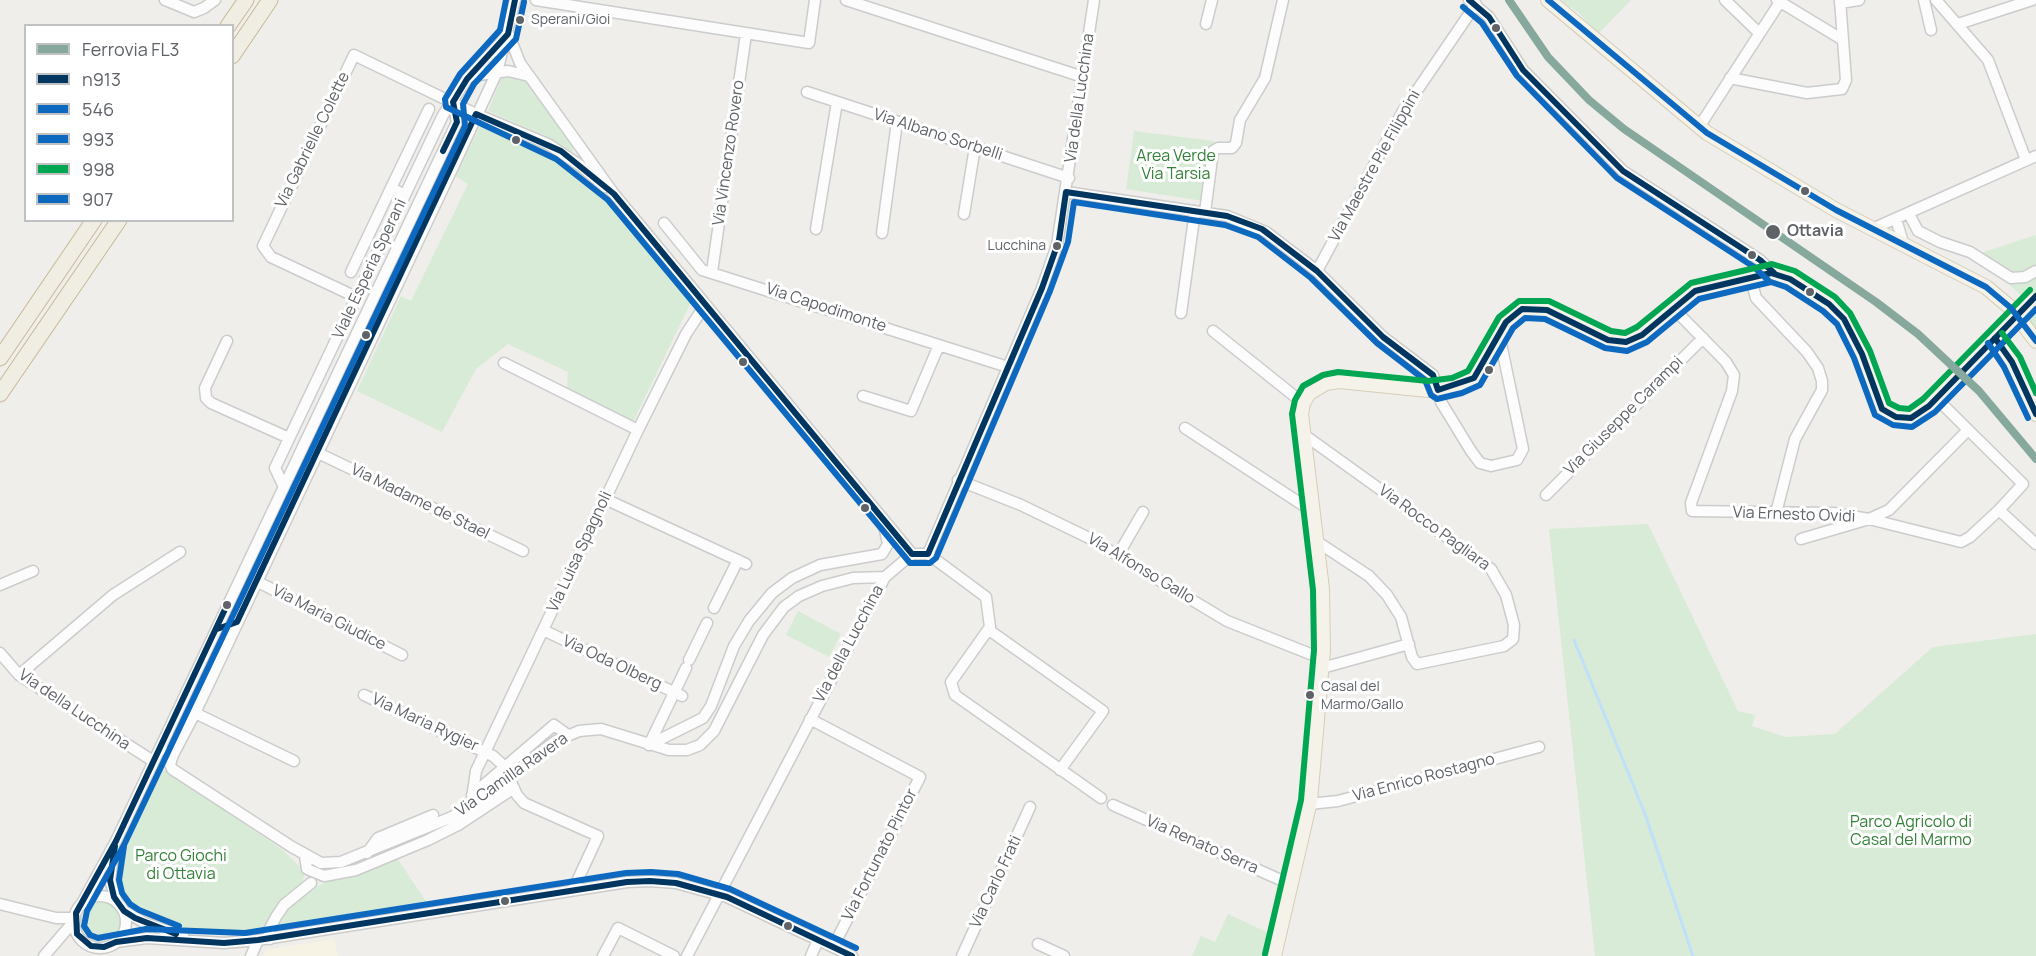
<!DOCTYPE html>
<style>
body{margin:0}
#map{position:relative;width:2036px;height:956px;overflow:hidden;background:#efeeea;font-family:Manrope,sans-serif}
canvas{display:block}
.legend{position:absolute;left:24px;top:24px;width:210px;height:198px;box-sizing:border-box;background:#fff;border:2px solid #bfc1c3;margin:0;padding:8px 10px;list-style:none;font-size:18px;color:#5f6368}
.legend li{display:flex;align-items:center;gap:12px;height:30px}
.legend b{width:30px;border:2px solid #bfc1c3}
</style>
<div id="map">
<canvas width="2036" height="956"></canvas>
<ul class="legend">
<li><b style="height:8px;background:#86a89d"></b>Ferrovia FL3</li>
<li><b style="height:8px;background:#00365f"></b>n913</li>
<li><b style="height:8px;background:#0c69bf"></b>546</li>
<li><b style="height:8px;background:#0c69bf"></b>993</li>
<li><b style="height:8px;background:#00a651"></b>998</li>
<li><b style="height:8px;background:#0c69bf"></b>907</li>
</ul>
</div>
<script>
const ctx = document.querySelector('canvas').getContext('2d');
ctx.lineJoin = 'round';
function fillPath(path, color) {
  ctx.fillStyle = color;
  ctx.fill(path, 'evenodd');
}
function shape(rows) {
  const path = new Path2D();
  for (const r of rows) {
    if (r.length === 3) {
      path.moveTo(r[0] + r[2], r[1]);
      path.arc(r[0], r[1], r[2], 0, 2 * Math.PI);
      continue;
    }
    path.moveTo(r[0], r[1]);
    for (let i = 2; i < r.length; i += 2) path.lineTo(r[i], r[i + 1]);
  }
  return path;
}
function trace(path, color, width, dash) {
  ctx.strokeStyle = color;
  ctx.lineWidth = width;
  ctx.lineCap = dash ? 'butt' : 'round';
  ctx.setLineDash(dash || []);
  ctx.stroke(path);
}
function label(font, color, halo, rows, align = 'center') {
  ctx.font = font + ' Manrope,sans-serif';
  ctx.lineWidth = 6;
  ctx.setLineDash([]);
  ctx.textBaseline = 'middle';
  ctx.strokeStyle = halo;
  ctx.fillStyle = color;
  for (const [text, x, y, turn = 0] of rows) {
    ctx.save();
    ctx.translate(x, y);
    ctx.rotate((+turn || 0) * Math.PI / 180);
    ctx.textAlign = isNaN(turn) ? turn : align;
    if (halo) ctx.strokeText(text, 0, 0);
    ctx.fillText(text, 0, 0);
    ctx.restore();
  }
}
fillPath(shape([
 [334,939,338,956,263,956,265,950]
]), '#f7f3e4');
fillPath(shape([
 [1559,0,1631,0,1598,34,1579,13],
 [509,76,533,84,575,145,572,152,551,138,488,111,502,77],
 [481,124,547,148,590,180,691,302,633,422,567,388,568,372,508,344,476,369,442,432,357,391,401,296,411,301,468,184,455,176],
 [1134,131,1214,141,1203,201,1126,189],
 [2036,235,2036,342,2014,313,2025,299,2001,277,1971,256],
 [1648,524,1738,711,1755,715,1752,726,1786,737,1835,734,1933,647,2036,634,2036,956,1595,956,1549,529],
 [798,611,841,634,829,657,786,635],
 [160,767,283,850,303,870,304,877,300,887,265,929,203,932,160,921,140,913,124,901,118,886,117,869],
 [397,858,427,903,275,928,287,909,308,891,324,883],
 [101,922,20],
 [1228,914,1273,935,1267,956,1192,956,1201,936,1215,942]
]), '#d8ebd6');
trace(shape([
 [1574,640,1645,814,1693,956]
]), '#bfe0f9', 3);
const minor = shape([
 [165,0,194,12,204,8,215,0],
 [536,0,809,43,815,0],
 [846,0,1083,77],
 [1469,0,1489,17,1523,70,1623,171,1760,260,1774,273],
 [1725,0,1758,32],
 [1777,0,1843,40],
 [1924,0,1931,30],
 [1936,0,1988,60,2026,160],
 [1840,3,1859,0],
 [1206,24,1212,0],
 [1958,24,2032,0],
 [509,35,520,63,614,194,912,554],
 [471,76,508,71,529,76],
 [1730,78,1807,93,1842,89,1846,80,1840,0],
 [807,92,1069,178],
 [1699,127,1780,2],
 [391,188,429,109],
 [1066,192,1227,216,1266,232,1317,271,1383,337,1433,375,1441,402,1471,451,1480,463,1491,466,1517,460,1523,449,1499,334],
 [1205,212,1213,151,1218,148,1232,148,1236,143,1240,120,1265,78,1283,0],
 [964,214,975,147],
 [1909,214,1918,231,1940,242,1970,252,2011,278,2025,277,2036,271],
 [1896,219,1904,246],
 [664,223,702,270,1008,367],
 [816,229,837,102],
 [1872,229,2036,156],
 [882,233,897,122],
 [1317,271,1403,111,1476,4],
 [351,272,391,188,405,195],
 [712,272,746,34],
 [1750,276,1756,298,1807,352,1818,368,1822,381,1822,390,1795,439,1776,513],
 [356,297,271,257,263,246,354,55,476,114,548,144,581,166,605,187],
 [1673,308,1726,362,1734,375,1732,391,1691,503,1692,511,1833,513,1869,519,1889,510,1967,431],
 [1181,313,1195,211],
 [1213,331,1303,403],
 [227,341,205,388,206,398,211,403,289,438],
 [504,363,638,430],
 [863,396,911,411,939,345],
 [1185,428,1312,511],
 [1303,434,1491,569,1506,595,1514,625,1513,639,1504,646,1417,664,1412,657,1401,617,1387,595,1369,576,1316,541],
 [318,453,523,551],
 [958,480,1021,505,1087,537,1227,621,1323,659],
 [284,487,275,468,443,115,467,79,504,39],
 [1546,495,1703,338],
 [605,499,746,564],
 [1999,510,2036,544],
 [1801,539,1869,519,1961,542,1970,537,1999,510,2023,484,1937,399],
 [928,554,1042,288,1057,245,1094,0],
 [1118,555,1143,512],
 [256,581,402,655],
 [0,585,33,571],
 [714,608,738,560],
 [543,630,682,696],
 [989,630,1103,711,1060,770],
 [0,653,19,675,153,761],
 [689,660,707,623],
 [1322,668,1409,644],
 [19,675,113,595,180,552],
 [364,695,493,756,503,765,517,795,524,803,598,836,573,890],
 [195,713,294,761],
 [810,719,920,777,833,947],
 [649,745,703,718,711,706,734,646,749,621,772,593,792,578,820,565,882,554,888,544,883,521],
 [649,745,686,668],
 [168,752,173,755,195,713,453,167,497,72,515,0],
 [173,755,170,764,172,769,292,847,321,863,341,862,452,817,491,791,556,741,579,731,601,729,669,750,687,750,700,745,714,731,763,635,784,607,799,596,822,586,853,578,885,577],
 [472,795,554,725,568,735],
 [1309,804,1338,801,1539,747],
 [471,805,476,771,638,430,686,334,705,305],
 [1113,805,1292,885],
 [114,847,110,880,117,902],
 [367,853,378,838,433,815],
 [305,856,307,869,324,876,356,870,428,840,458,825,514,788],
 [100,922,26],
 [0,904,56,918,75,918],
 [81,905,116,841,457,122,453,102],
 [124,911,145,923,183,936],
 [270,939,269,930,276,917,284,905,311,883],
 [116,942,147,938,224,943,258,940,627,882,650,881,676,883,727,897,852,956],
 [1038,944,1064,956],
 [44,956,75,920],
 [251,956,258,940],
 [603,956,618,928,674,956],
 [687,956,885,577,912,554,928,554,986,597,990,627,951,682,955,695,1101,798],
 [811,956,818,940],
 [962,956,1030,807]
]);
const major = shape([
 [1548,0,1707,133,1836,210,1986,287,2011,308,2036,341],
 [1995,338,2012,362,2036,414],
 [1274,956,1310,801,1323,650,1322,589,1301,414,1303,403,1309,393,1326,383,1339,381,1428,390,1454,387,1474,378,1506,322,1522,309,1547,310,1608,340,1626,342,1642,335,1695,291,1771,273,1790,279,1829,304,1844,319,1862,354,1882,409,1892,416,1907,418,1918,415,1929,406,2007,326]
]);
const highway = shape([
 [228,26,246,0],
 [232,56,270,0],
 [0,358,94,220],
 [0,394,119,220]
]);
trace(minor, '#cbcccc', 13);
trace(major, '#d7ceb8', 16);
trace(highway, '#c8b996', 17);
trace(minor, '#fdfcfc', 10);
trace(major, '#f4f2e9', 14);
trace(highway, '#f0ede3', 15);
const majorBridge = shape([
 [2007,326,2031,300]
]);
trace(majorBridge, '#d7ceb8', 16, []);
trace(majorBridge, '#f4f2e9', 14);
trace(shape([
 [1469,0,1489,17,1523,70,1623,171,1760,260,1774,273],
 [443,151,457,122,453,102,467,79,508,34,515,0],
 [1995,338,2012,362,2036,414],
 [227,605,116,841,76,913,77,934,91,946,104,947,116,942,147,938,224,943,258,940,627,882,650,881,676,883,727,897,852,956],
 [217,629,237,622,476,114,561,151,614,194,912,554,928,554,1042,288,1059,240,1066,192,1227,216,1262,229,1317,271,1383,337,1433,375,1438,390,1474,378,1506,322,1522,309,1547,310,1608,340,1626,342,1642,335,1695,291,1771,273,1790,279,1829,304,1844,319,1862,354,1882,409,1896,417,1911,418,1929,406,2036,296],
 [115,846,110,880,114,897,124,911,135,918,176,934]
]), '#00365f', 6);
trace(shape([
 [506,0,500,30,460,74,445,99,446,107,556,159,608,200,910,563,930,563,936,558,1050,291,1068,242,1074,202,1225,225,1258,237,1311,278,1377,343,1425,380,1431,395,1437,399,1462,393,1480,385,1513,328,1525,318,1545,319,1605,348,1627,351,1647,342,1699,299,1771,282,1786,287,1823,311,1837,324,1854,358,1875,415,1893,425,1912,427,1935,412,2036,309],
 [1463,7,1482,23,1517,76,1617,178,1754,267,1768,280],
 [1988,343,2004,367,2028,418]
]), '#0c69bf', 6);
trace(shape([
 [524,2,516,39,474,84,463,104,465,126,124,845,87,911,84,926,90,935,98,938,146,929,245,933,626,873,651,872,678,874,730,889,856,948],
 [124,846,119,880,122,893,130,904,139,910,179,926]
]), '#0c69bf', 6);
trace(shape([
 [2002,333,2020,357,2036,393],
 [1265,954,1301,800,1314,650,1313,590,1292,414,1295,400,1303,386,1323,375,1338,372,1428,381,1452,378,1468,371,1499,317,1519,301,1549,301,1611,331,1625,333,1637,327,1691,283,1772,264,1795,271,1835,297,1850,313,1870,351,1889,403,1899,408,1909,409,1923,399,2030,290]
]), '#00a651', 6);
trace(shape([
 [1548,0,1707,133,1836,210,1986,287,2011,308,2036,341]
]), '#0c69bf', 6);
trace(shape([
 [1509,0,1548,57,1589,100,1624,129,1876,302,1918,334,1979,391,2036,459]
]), '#86a89d', 8);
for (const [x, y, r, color] of [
 [520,20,5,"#5f6368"],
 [1496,28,5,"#5f6368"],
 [516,140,5,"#5f6368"],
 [1805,191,5,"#5f6368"],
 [1773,232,8,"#5f6368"],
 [1057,246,5,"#5f6368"],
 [1752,255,5,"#5f6368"],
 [1810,292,5,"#5f6368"],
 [366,335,5,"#5f6368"],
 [743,362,5,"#5f6368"],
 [1489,370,5,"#5f6368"],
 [865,508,5,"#5f6368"],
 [227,605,5,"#5f6368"],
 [1310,695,5,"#5f6368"],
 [505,901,5,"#5f6368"],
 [788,926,5,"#5f6368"]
]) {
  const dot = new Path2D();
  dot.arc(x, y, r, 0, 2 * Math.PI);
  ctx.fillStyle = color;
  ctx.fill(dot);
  trace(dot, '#fff', 2);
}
label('14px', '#5f6368', '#fff', [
 ["Sperani/Gioi",531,20],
 ["Lucchina",1046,246,"right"],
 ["Casal del",1321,687],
 ["Marmo/Gallo",1321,705]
], 'left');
label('16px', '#5f6368', '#fff', [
 ["Via della Lucchina",1080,98,-82],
 ["Via Albano Sorbelli",938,135,18],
 ["Via Gabrielle Colette",313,140,-64],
 ["Via Vincenzo Rovero",729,153,-82],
 ["Via Maestre Pie Filippini",1375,166,-61],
 ["Viale Esperia Sperani",370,269,-65],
 ["Via Capodimonte",826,308,18],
 ["Via Giuseppe Carampi",1624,416,-45],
 ["Via Madame de Stael",420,502,26],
 ["Via Ernesto Ovidi",1794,515,2],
 ["Via Rocco Pagliara",1434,528,36],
 ["Via Luisa Spagnoli",580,552,-65],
 ["Via Alfonso Gallo",1141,569,31],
 ["Via Maria Giudice",329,618,27],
 ["Via della Lucchina",849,644,-62],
 ["Via Oda Olberg",612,663,25],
 ["Via della Lucchina",74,710,34],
 ["Via Maria Rygier",425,723,25],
 ["Via Camilla Ravera",512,775,-35],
 ["Via Enrico Rostagno",1424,778,-15],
 ["Via Renato Serra",1202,845,24],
 ["Via Fortunato Pintor",880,855,-63],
 ["Via Carlo Frati",996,882,-65]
]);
label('16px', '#348238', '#fff', [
 ["Area Verde",1176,157],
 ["Via Tarsia",1176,175],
 ["Parco Agricolo di",1911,823],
 ["Casal del Marmo",1911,841],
 ["Parco Giochi",181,857],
 ["di Ottavia",181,875]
]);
label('bold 16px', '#5f6368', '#fff', [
 ["Ottavia",1787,232]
], 'left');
</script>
